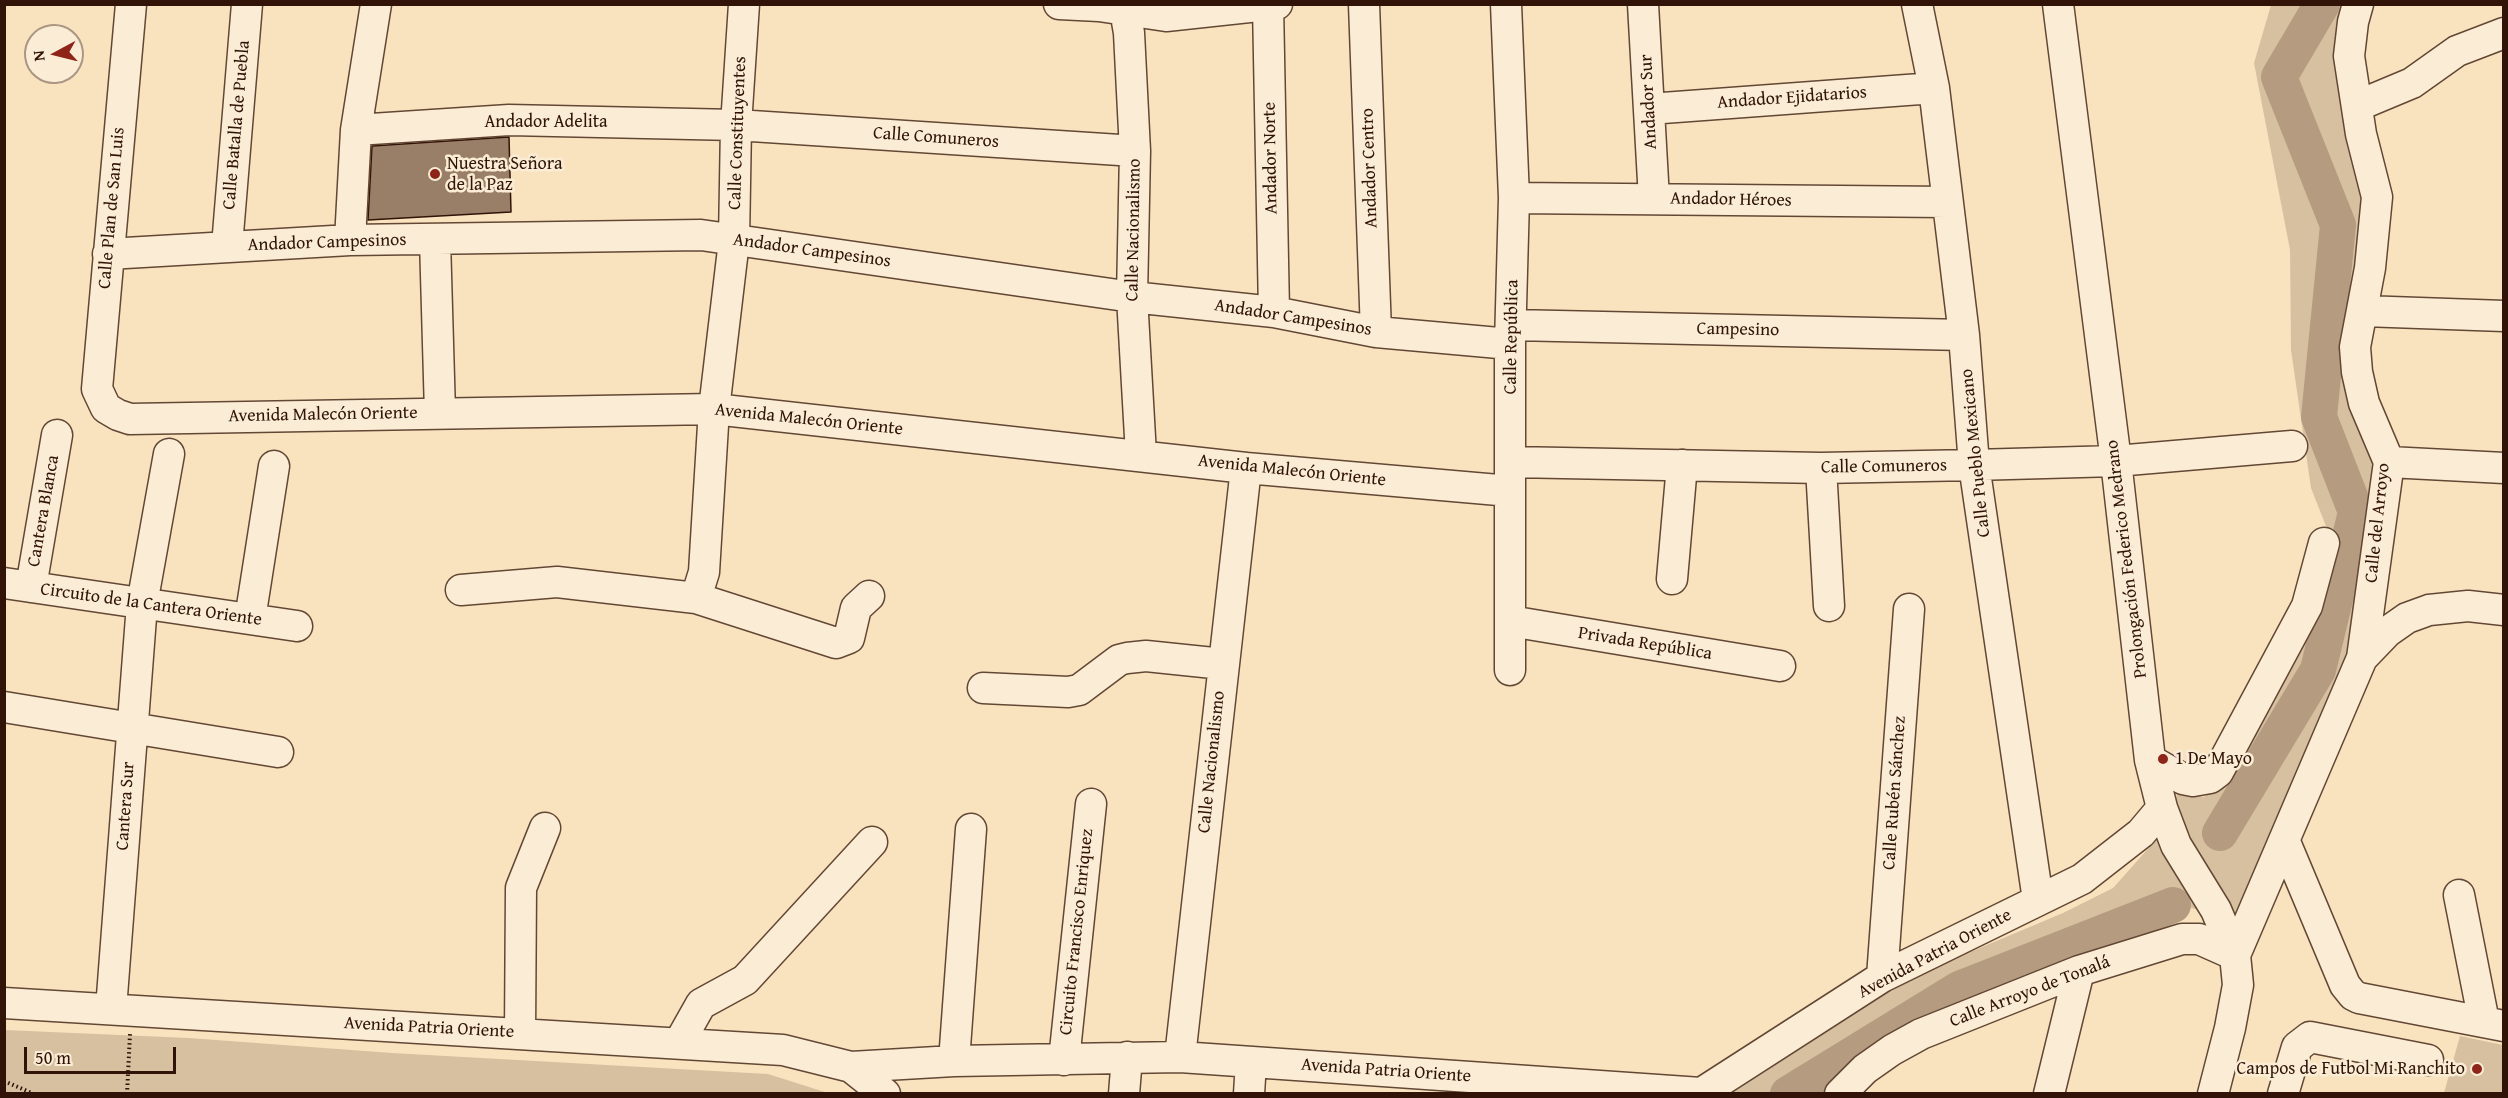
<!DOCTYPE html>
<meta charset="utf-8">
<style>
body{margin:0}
#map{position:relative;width:2508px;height:1098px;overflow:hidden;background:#f9e3bf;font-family:"Gentium Book Plus",serif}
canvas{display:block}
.frame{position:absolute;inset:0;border:6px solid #311307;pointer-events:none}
.north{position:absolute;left:24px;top:24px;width:60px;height:60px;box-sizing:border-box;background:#fbedd5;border:2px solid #aa9683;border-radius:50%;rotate:263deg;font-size:16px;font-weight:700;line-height:24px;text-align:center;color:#311307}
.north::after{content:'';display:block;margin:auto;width:21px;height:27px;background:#8f2418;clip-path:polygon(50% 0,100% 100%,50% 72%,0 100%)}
.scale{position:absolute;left:24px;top:1047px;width:152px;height:27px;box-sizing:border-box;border:3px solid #311307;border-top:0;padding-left:8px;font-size:18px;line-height:21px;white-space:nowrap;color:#311307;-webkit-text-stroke:4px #fbedd5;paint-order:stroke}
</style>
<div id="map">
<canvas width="2508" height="1098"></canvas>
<div class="frame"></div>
<div class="north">N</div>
<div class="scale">50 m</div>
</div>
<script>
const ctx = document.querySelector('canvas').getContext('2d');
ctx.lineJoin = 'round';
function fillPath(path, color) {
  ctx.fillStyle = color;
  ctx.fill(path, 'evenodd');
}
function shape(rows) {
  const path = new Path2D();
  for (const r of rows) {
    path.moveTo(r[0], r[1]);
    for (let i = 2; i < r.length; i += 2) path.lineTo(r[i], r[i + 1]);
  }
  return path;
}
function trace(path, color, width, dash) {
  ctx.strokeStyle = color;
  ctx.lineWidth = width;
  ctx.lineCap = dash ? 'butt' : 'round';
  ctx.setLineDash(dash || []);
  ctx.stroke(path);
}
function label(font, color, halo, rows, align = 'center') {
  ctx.font = font + ' "Gentium Book Plus",serif';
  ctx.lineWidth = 5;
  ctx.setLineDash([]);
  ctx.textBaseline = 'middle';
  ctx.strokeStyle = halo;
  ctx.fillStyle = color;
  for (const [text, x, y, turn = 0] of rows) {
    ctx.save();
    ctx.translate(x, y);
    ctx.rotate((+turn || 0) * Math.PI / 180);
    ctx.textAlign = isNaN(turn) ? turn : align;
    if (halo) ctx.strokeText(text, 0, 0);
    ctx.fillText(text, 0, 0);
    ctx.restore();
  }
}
fillPath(shape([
 [2271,5,2344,5,2368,220,2358,284,2340,340,2348,402,2377,463,2351,662,2244,921,2191,908,1896,1040,1827,1093,1729,1094,1913,976,2063,913,2113,888,2162,833,2178,792,2204,797,2229,776,2331,539,2311,488,2291,350,2290,250,2254,63],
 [5,1030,189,1038,392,1053,768,1074,828,1093,5,1093],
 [2460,1036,2503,1045,2503,1093,2444,1093]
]), '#d7c0a0');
trace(shape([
 [2220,833,2318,670,2356,512,2319,417,2338,225,2279,77,2322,4],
 [1788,1094,1959,989,2173,905]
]), '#b59c80', 36);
const building = shape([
 [509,137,511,212,368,220,372,146,509,137]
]);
fillPath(building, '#997f67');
trace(building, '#311307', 1.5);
const minor = shape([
 [131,4,97,389,106,408,118,415,130,419,714,409,1246,468,1510,491],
 [1059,4,1099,6,1166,16,1277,4],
 [1124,4,1129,33,1135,151,1132,297,1141,455],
 [1364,4,1376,332],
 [1506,4,1514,198,1510,344,1510,670],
 [1643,4,1654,199],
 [1917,4,1934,88,1964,335,1974,465,2038,900],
 [2058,4,2116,461,2150,760,2162,808,2176,845,2216,910,2235,955,2238,985,2230,1028,2213,1094],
 [1268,5,1274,312],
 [2357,106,2412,83,2457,51,2504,33],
 [1649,109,1934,88],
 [356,130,509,120,736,125,1135,151],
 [1514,198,1947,202],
 [350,240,356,130,376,4],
 [435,240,440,413],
 [227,246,247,4],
 [108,254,350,240,701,235,1132,297,1274,312,1376,332,1510,344],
 [2363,311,2504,316],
 [1512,325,1964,335],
 [1511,462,1821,468,1974,465,2116,461,2292,446],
 [2389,462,2504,468],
 [1821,468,1829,606],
 [1672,579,1682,465],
 [4,583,297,626],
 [31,587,57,435],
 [461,590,557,582,696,598,836,643,849,638,856,608,869,596],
 [696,598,704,572,714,409,734,241,736,125,744,4],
 [250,619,274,466],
 [1510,621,1780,666],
 [2362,658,2387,632,2407,618,2429,610,2468,606,2504,610],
 [983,688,1068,692,1079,690,1119,660,1127,658,1146,656,1223,664],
 [4,707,278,752],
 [2150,760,2183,779,2193,781,2210,778,2218,772,2307,606,2324,543],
 [2285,842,2345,985,2353,995,2359,998,2504,1026],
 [2459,895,2484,1022],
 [1882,977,1909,609],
 [4,1003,783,1050,851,1067,954,1061,1180,1057,1701,1093],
 [111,1009,142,604,169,454],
 [520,1033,521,888,545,828],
 [679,1043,701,1004,745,980,872,842],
 [1180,1057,1246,468],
 [1064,1060,1091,804],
 [954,1061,971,829],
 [851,1067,885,1094],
 [1124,1094,1127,1057],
 [1249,1094,1251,1062],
 [1700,1094,1882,977,2082,879,2141,833,2162,808],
 [1840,1094,1865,1069,1892,1050,1921,1034,2079,971,2182,939,2199,939,2235,955,2362,658,2389,462,2364,403,2357,372,2355,347,2370,268,2377,197,2361,134,2349,56,2353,22,2358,4],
 [2049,1094,2079,971],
 [2283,1094,2297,1047,2310,1037,2428,1060]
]);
trace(minor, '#634735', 33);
trace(shape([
 [4,1081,34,1094],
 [127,1094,130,1034]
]), '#311307', 4, [1.5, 3]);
trace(minor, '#fbedd5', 30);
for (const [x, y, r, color] of [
 [435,174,6,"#8f2418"],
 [2163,759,6,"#8f2418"],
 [2477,1069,6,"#8f2418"]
]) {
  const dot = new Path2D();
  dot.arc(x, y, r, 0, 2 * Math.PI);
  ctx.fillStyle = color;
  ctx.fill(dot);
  trace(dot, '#fbedd5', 2);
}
label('18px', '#311307', '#fbedd5', [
 ["Andador Ejidatarios",1792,98,-4],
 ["Andador Sur",1649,102,-93],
 ["Andador Adelita",546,122],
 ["Calle Batalla de Puebla",237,125,-85],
 ["Calle Constituyentes",738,133,-88],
 ["Calle Comuneros",936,138,4],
 ["Andador Norte",1271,158,-91],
 ["Andador Centro",1370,168,-92],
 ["Andador Héroes",1731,200,1],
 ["Calle Plan de San Luis",112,208,-85],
 ["Calle Nacionalismo",1134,230,-89],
 ["Andador Campesinos",327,243,-2],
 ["Andador Campesinos",812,251,8],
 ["Andador Campesinos",1293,318,9],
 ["Campesino",1738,330,1],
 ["Calle República",1512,337,-89],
 ["Avenida Malecón Oriente",323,415,-1],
 ["Avenida Malecón Oriente",809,420,6],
 ["Calle Pueblo Mexicano",1976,453,-96],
 ["Calle Comuneros",1884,467,-1],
 ["Avenida Malecón Oriente",1292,471,6],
 ["Cantera Blanca",44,511,-80],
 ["Calle del Arroyo",2378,523,-84],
 ["Prolongación Federico Medrano",2127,559,-97],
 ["Circuito de la Cantera Oriente",151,605,8],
 ["Privada República",1645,644,9],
 ["Calle Nacionalismo",1212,762,-84],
 ["Calle Rubén Sánchez",1895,793,-86],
 ["Cantera Sur",126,806,-86],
 ["Circuito Francisco Enriquez",1077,932,-84],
 ["Avenida Patria Oriente",1935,954,-28],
 ["Calle Arroyo de Tonalá",2030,992,-21],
 ["Avenida Patria Oriente",429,1028,3],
 ["Avenida Patria Oriente",1386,1071,4]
]);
label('18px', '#311307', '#fbedd5', [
 ["Nuestra Señora",447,164],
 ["de la Paz",447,185],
 ["1 De Mayo",2175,759],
 ["Campos de Futbol Mi Ranchito",2465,1069,"right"]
], 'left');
</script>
